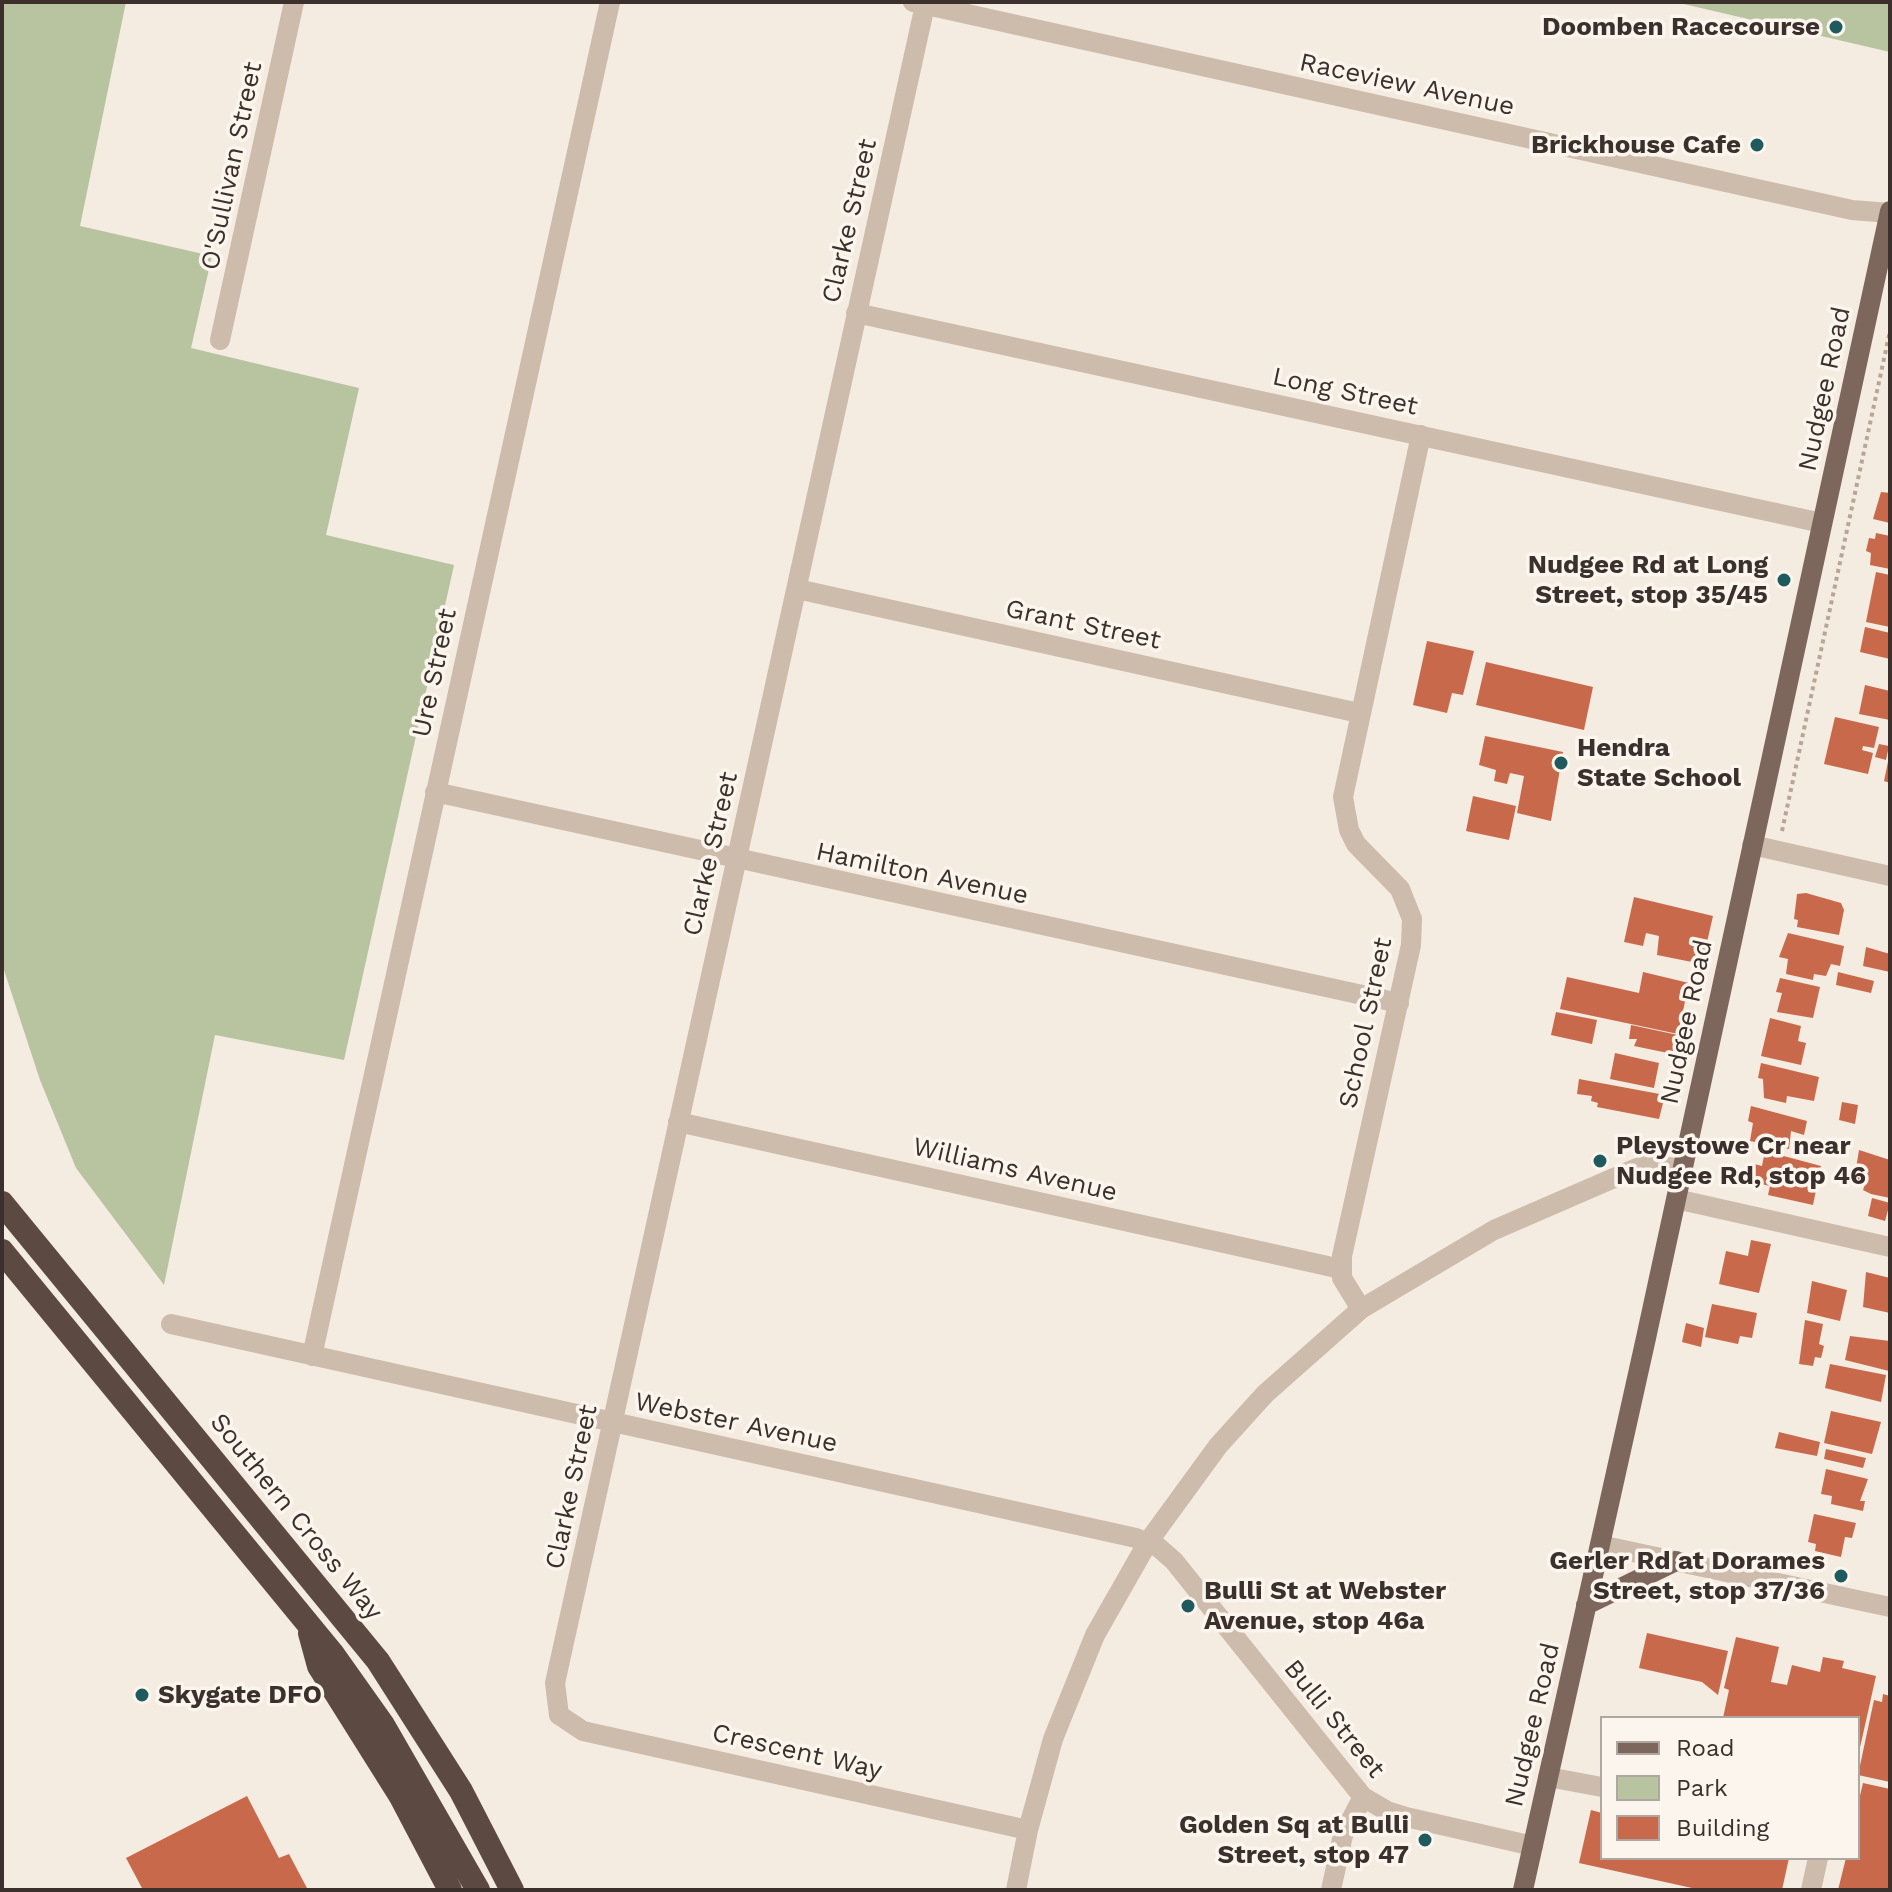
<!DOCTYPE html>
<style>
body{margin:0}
#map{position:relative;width:1892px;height:1892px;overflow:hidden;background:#f4ebe1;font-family:"Work Sans",sans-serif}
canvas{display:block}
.frame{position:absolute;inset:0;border:4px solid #3b302b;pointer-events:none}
.legend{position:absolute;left:1600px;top:1716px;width:260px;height:144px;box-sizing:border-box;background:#fbf5ee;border:2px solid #aea6a0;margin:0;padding:10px 14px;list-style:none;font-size:24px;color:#3b302b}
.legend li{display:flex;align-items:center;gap:16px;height:40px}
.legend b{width:40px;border:2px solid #aea6a0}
</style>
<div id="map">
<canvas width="1892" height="1892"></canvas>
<div class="frame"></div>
<ul class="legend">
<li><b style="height:10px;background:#7d675c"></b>Road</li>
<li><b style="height:22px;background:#b8c4a0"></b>Park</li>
<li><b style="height:22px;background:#c8694b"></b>Building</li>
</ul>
</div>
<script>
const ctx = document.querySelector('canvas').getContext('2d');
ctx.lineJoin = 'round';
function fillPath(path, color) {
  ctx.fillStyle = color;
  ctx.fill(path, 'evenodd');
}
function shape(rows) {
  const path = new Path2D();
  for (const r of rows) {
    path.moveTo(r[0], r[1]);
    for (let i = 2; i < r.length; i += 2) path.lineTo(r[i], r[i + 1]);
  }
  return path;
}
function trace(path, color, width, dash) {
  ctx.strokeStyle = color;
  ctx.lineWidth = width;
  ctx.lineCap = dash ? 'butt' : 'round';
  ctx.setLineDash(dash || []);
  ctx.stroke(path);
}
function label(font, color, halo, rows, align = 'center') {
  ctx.font = font + ' "Work Sans",sans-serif';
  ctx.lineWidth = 7;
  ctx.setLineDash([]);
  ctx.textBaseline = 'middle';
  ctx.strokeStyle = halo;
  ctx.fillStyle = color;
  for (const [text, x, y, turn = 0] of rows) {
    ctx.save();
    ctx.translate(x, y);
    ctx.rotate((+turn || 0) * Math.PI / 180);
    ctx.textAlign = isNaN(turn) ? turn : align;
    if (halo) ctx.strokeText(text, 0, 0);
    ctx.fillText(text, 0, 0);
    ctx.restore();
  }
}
fillPath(shape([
 [2,2,126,2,80,226,212,256,191,348,359,388,326,535,454,565,344,1060,215,1035,164,1285,76,1168,40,1080,2,964],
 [1675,2,1890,2,1890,52]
]), '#b8c4a0');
fillPath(shape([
 [1881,492,1890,493,1890,523,1873,519],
 [1876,533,1890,536,1890,569,1870,565,1871,553,1866,551,1869,538,1875,539],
 [1876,572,1890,575,1890,627,1866,622],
 [1865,627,1890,633,1890,659,1860,652],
 [1427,641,1474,651,1463,695,1452,693,1447,713,1413,705],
 [1486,662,1593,687,1584,730,1476,705],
 [1865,685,1890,691,1890,720,1859,714],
 [1835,717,1879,727,1874,748,1863,746,1862,750,1873,753,1868,774,1824,764],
 [1485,736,1563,752,1551,821,1517,813,1524,776,1510,773,1507,784,1494,781,1496,770,1479,765],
 [1879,744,1889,746,1886,760,1875,757],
 [1889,757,1890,758,1890,783,1884,781],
 [1473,796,1516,806,1509,840,1466,831],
 [1806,893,1841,903,1844,910,1839,935,1797,927,1798,920,1794,919,1797,894],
 [1634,897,1713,916,1702,964,1657,955,1659,936,1646,933,1643,946,1624,942],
 [1788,933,1844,946,1840,966,1831,964,1826,976,1814,974,1813,980,1786,974,1788,959,1779,957],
 [1866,947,1890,954,1890,972,1863,966],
 [1643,972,1689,983,1678,1034,1560,1009,1567,977,1639,993],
 [1838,972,1874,981,1871,993,1836,985],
 [1780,978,1820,987,1813,1018,1777,1012,1782,993,1776,992],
 [1556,1012,1597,1020,1592,1044,1551,1035],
 [1770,1018,1801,1026,1798,1041,1806,1043,1801,1065,1761,1056],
 [1631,1025,1678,1035,1673,1054,1634,1046,1637,1039,1629,1039],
 [1615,1053,1659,1063,1654,1088,1610,1079],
 [1761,1063,1819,1077,1814,1101,1787,1096,1786,1103,1764,1098,1763,1079,1758,1078],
 [1579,1079,1665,1095,1659,1119,1597,1107,1598,1103,1591,1101,1592,1096,1577,1094],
 [1842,1102,1858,1105,1855,1124,1839,1120],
 [1751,1106,1807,1121,1804,1135,1791,1131,1789,1149,1750,1141,1753,1123,1748,1121],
 [1859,1150,1890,1160,1890,1198,1871,1194,1863,1190,1865,1184,1854,1181],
 [1765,1151,1821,1166,1813,1205,1768,1195,1770,1186,1752,1182,1754,1164,1762,1166],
 [1872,1198,1890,1203,1885,1221,1868,1216],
 [1751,1240,1771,1244,1759,1293,1719,1284,1726,1251,1748,1256],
 [1866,1272,1890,1278,1890,1313,1863,1307],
 [1812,1281,1847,1290,1840,1321,1807,1313],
 [1712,1304,1757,1313,1752,1338,1740,1336,1738,1344,1705,1337],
 [1805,1320,1823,1324,1819,1344,1824,1346,1821,1358,1815,1357,1813,1366,1799,1364],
 [1686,1323,1704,1328,1701,1347,1682,1342],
 [1850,1336,1890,1341,1889,1371,1845,1360],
 [1830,1364,1886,1375,1881,1402,1825,1388],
 [1831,1411,1881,1422,1872,1454,1824,1443],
 [1779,1432,1820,1442,1817,1456,1775,1448],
 [1826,1449,1866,1458,1863,1468,1824,1459],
 [1826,1469,1868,1479,1860,1501,1865,1501,1863,1511,1831,1504,1832,1496,1821,1494],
 [1814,1514,1856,1523,1852,1538,1845,1537,1841,1557,1815,1551,1816,1544,1808,1542],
 [1647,1633,1728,1651,1718,1695,1702,1682,1639,1668],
 [1736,1637,1779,1647,1771,1682,1787,1685,1792,1665,1820,1672,1823,1657,1844,1661,1842,1668,1876,1676,1859,1752,1858,1718,1723,1718,1729,1690,1724,1688],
 [1883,1694,1890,1696,1890,1782,1858,1775,1874,1700,1882,1702],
 [1863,1783,1890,1789,1890,1890,1838,1890,1846,1858,1858,1858,1858,1804],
 [247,1796,279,1858,289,1854,308,1890,143,1890,126,1858],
 [1591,1810,1602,1813,1602,1858,1789,1858,1782,1890,1701,1890,1579,1863]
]), '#c8694b');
trace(shape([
 [1782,831,1890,331]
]), '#b9a596', 4, [4, 4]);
trace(shape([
 [913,2,1852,210,1890,213],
 [925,5,555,1683,559,1715,583,1731,1028,1830],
 [856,313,1822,523],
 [220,340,294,2],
 [797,589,1359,713],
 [435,792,1399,1003],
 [1752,845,1890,876],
 [678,1122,1341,1269],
 [1676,1199,1890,1247],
 [1361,1309,1342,1278,1342,1256,1411,945,1412,919,1400,889,1356,844,1349,830,1343,797,1421,435],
 [171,1324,1136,1538,1158,1547,1174,1561,1363,1797,1387,1811,1406,1817,1533,1846],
 [312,1356,610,2],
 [1600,1545,1890,1607],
 [1548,1777,1602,1787],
 [1016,1890,1028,1830,1053,1739,1095,1635,1148,1542,1218,1446,1265,1394,1361,1309,1494,1230,1637,1168,1651,1164,1682,1169],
 [1331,1890,1343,1835,1363,1797],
 [1811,1890,1818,1858]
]), '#cdbbac', 20);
trace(shape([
 [1586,1605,1676,1561],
 [1523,1890,1646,1338,1890,211]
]), '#7d675c', 20);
trace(shape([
 [2,1203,378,1661,461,1791,512,1890],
 [2,1251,332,1653,383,1725,478,1890],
 [310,1633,319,1666,400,1795,450,1890]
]), '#5c4a42', 24);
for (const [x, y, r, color] of [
 [1836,27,8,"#1f5a5e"],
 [1757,145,8,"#1f5a5e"],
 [1784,580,8,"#1f5a5e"],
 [1561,763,8,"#1f5a5e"],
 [1600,1161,8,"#1f5a5e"],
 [1841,1576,8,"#1f5a5e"],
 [1188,1606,8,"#1f5a5e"],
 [142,1695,8,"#1f5a5e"],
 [1425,1840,8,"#1f5a5e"]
]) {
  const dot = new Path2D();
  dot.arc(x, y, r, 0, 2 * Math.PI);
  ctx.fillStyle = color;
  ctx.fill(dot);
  trace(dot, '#fbf5ee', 3);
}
label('bold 26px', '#3b302b', '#fbf5ee', [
 ["Doomben Racecourse",1820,27],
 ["Brickhouse Cafe",1741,145],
 ["Nudgee Rd at Long",1768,565],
 ["Street, stop 35/45",1768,595],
 ["Hendra",1577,748,"left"],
 ["State School",1577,778,"left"],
 ["Pleystowe Cr near",1616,1146,"left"],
 ["Nudgee Rd, stop 46",1616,1176,"left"],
 ["Gerler Rd at Dorames",1825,1561],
 ["Street, stop 37/36",1825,1591],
 ["Bulli St at Webster",1204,1591,"left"],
 ["Avenue, stop 46a",1204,1621,"left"],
 ["Skygate DFO",158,1695,"left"],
 ["Golden Sq at Bulli",1409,1825],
 ["Street, stop 47",1409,1855]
], 'right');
label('26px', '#3b302b', '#fbf5ee', [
 ["Raceview Avenue",1407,85,12],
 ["O'Sullivan Street",232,166,-78],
 ["Clarke Street",850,221,-77],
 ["Nudgee Road",1825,389,-78],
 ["Long Street",1345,392,12],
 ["Grant Street",1083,625,12],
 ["Ure Street",435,673,-78],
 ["Clarke Street",711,854,-77],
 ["Hamilton Avenue",922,874,12],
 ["Nudgee Road",1687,1022,-78],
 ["School Street",1366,1023,-78],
 ["Williams Avenue",1015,1170,13],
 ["Webster Avenue",736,1423,12],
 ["Clarke Street",572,1487,-78],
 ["Southern Cross Way",296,1517,51],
 ["Bulli Street",1334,1719,51],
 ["Nudgee Road",1533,1725,-77],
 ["Crescent Way",797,1752,13]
]);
</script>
